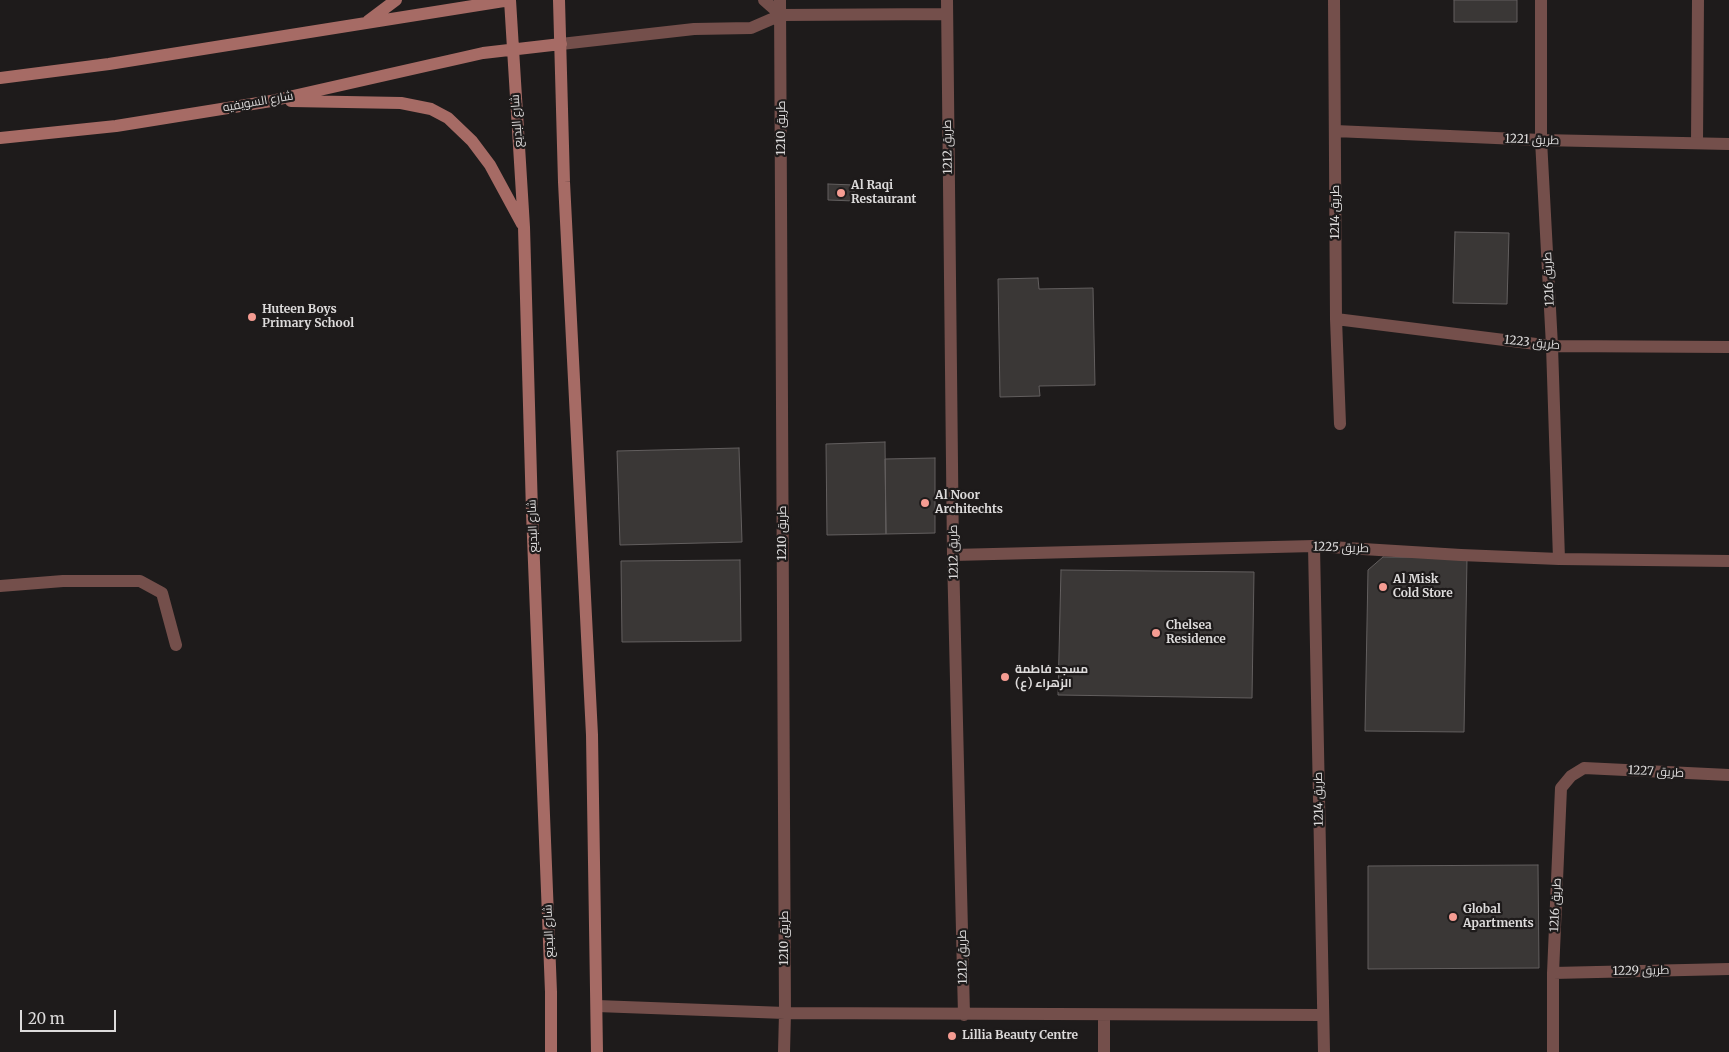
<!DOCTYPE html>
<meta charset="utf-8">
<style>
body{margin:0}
#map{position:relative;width:1729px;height:1052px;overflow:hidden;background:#1e1b1b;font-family:Merriweather,serif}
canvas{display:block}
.scale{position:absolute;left:20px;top:1010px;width:96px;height:22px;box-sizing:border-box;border:2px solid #dddbdb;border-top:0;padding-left:6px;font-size:15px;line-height:18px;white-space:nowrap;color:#dddbdb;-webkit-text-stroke:4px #1e1b1b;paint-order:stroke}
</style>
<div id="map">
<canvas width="1729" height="1052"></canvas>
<div class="scale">20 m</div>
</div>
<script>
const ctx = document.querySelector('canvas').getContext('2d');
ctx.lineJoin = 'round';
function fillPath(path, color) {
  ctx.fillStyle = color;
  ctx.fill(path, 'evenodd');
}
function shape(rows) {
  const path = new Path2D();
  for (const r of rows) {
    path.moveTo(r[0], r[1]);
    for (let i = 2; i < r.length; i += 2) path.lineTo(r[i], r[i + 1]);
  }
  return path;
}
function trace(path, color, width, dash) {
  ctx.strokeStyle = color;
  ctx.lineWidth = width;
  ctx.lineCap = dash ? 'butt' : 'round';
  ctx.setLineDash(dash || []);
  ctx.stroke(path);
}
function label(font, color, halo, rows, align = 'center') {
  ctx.font = font + ' Merriweather,Cairo,serif';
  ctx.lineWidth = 4.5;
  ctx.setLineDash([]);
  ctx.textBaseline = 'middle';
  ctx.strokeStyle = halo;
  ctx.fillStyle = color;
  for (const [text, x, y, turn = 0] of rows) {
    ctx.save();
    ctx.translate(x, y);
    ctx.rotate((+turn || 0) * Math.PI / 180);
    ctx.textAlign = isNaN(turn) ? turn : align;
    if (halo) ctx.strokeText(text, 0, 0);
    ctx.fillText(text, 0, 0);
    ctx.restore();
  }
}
const building = shape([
 [1454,0,1517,0,1517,22,1454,22,1454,0],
 [828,184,854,185,854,201,828,200,828,184],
 [1455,232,1509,233,1507,304,1453,303,1455,232],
 [1038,278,1039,289,1093,288,1095,385,1039,386,1040,396,1000,397,998,279,1038,278],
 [885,442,886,534,827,535,826,444,885,442],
 [739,448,742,542,620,545,617,451,739,448],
 [935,458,935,533,886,534,885,459,935,458],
 [1383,557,1467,558,1464,732,1365,731,1368,570,1383,557],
 [740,560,741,641,622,642,621,561,740,560],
 [1061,570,1254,572,1252,698,1058,695,1061,570],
 [1538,865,1539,968,1368,969,1368,866,1538,865]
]);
fillPath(building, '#3a3736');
trace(building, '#635f5f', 1);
trace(shape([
 [1697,143,1698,0],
 [0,586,63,581,140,581,162,593,176,645]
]), '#744f4b', 12);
trace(shape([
 [764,0,781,15],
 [780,0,785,1013,784,1052],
 [947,0,953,555,964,1015],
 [1334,0,1336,319,1340,424],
 [1541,0,1541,140,1552,346,1559,559],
 [561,44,694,29,751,28,781,15,947,14],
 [1335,131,1541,140,1729,144],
 [1336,319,1552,346,1729,347],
 [1314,546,1324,1052],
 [953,555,1314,546,1461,555,1559,559,1729,561],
 [1553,973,1729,969],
 [597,1006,785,1013,1323,1015],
 [1104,1015,1104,1052],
 [1553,1052,1553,973,1561,788,1571,776,1584,768,1729,775]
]), '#744f4b', 12);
trace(shape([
 [510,0,524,227,532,512,551,992,551,1052],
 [559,0,564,182,592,735,597,1052],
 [368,21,396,0],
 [0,78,109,64,510,0],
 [291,101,401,103,431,109,448,118,472,141,490,165,522,224],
 [0,138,116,126,271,101,483,53,561,44]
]), '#a66b65', 12);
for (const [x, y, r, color] of [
 [841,193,5,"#f59c92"],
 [252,317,5,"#f59c92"],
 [925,503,5,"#f59c92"],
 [1383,587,5,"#f59c92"],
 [1156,633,5,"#f59c92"],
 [1005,677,5,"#f59c92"],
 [1453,917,5,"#f59c92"],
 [952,1036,5,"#f59c92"]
]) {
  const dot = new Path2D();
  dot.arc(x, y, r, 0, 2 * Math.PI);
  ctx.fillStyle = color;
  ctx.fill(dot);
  trace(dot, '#1e1b1b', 2);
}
label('12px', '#dddbdb', '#1e1b1b', [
 ["شارع السويفيه",258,102,-10],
 ["شارع البديع",517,121,-94],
 ["طريق 1210",782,128,-90],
 ["طريق 1221",1532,140,2],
 ["طريق 1212",948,147,-91],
 ["طريق 1214",1336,212,-90],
 ["طريق 1216",1549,279,-93],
 ["طريق 1223",1532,343,6],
 ["شارع البديع",533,526,-92],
 ["طريق 1210",783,533,-90],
 ["طريق 1225",1341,548,2],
 ["طريق 1212",954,552,-91],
 ["طريق 1227",1656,772,3],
 ["طريق 1214",1319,799,-91],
 ["طريق 1216",1556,905,-87],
 ["شارع البديع",549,931,-92],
 ["طريق 1210",785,938,-90],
 ["طريق 1212",963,957,-91],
 ["طريق 1229",1641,971,-1]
]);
label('bold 12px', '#dddbdb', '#1e1b1b', [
 ["Al Raqi",851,186],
 ["Restaurant",851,200],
 ["Huteen Boys",262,310],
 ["Primary School",262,324],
 ["Al Noor",935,496],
 ["Architechts",935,510],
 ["Al Misk",1393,580],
 ["Cold Store",1393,594],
 ["Chelsea",1166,626],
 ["Residence",1166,640],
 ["مسجد فاطمة",1015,670],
 ["الزهراء (ع)",1015,684],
 ["Global",1463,910],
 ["Apartments",1463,924],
 ["Lillia Beauty Centre",962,1036]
], 'left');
</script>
